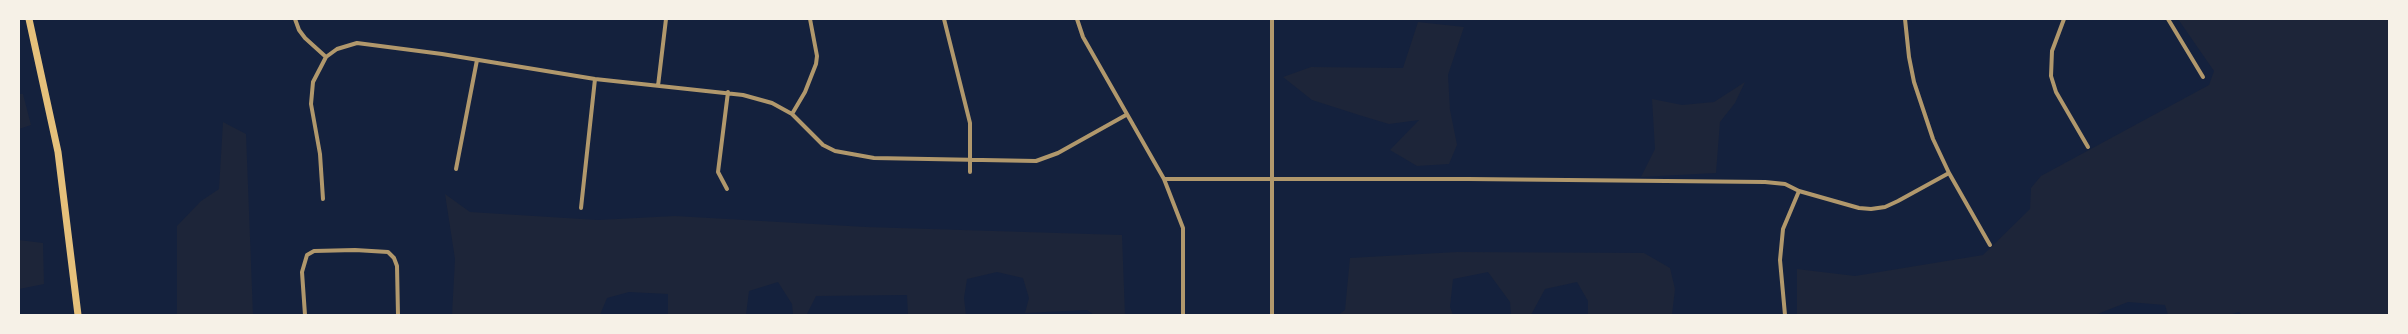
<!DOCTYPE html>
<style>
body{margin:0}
#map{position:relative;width:2408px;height:334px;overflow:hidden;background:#14213d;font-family:Montserrat,sans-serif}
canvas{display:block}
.frame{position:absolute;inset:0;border:20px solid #f6f1e7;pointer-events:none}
</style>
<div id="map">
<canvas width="2408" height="334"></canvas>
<div class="frame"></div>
</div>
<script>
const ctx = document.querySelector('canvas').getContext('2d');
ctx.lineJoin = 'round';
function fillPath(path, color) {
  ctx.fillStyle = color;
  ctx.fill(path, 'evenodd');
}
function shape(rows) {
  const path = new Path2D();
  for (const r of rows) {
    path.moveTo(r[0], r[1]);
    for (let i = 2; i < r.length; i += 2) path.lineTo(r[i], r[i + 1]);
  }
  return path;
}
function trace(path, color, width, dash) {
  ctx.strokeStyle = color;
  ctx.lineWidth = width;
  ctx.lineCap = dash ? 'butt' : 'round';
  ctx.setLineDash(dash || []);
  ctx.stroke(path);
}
fillPath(shape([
 [2178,19,2389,19,2389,315,2242,315,2239,312,2229,315,2168,315,2165,305,2128,302,2095,315,1797,315,1797,269,1855,276,1983,255,2030,209,2031,188,2041,176,2209,85,2214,71],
 [1418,22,1464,27,1448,75,1450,110,1457,145,1449,164,1417,166,1390,150,1419,120,1389,124,1359,115,1312,100,1283,77,1311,67,1403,68],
 [1745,82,1735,103,1720,122,1716,173,1641,177,1655,149,1652,99,1682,105,1714,102],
 [19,94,23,94,31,125,19,129],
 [223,122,246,134,253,315,177,315,177,226,201,201,219,189],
 [445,194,470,212,598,220,675,216,866,227,1122,235,1125,315,1094,315,1087,310,1025,313,1029,298,1023,278,997,272,967,279,964,298,966,315,908,315,907,295,816,296,807,314,793,315,792,304,778,282,749,291,746,315,668,315,668,294,629,292,607,298,600,315,452,315,455,259],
 [19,240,43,243,44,284,19,289],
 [1457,252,1644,253,1670,268,1675,289,1672,315,1588,315,1588,301,1577,282,1545,289,1531,315,1511,315,1510,302,1488,272,1453,279,1450,307,1453,315,1338,315,1345,310,1350,258]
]), '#1d2539');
trace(shape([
 [295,19,299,30,305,38,326,57],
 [944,19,970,123,970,172],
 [1077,19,1083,37,1164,179,1183,228,1183,315],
 [1905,19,1909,57,1914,82,1933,139,1949,173,1990,245],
 [2064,19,2052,51,2051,76,2056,92,2088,147],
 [2168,19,2203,77],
 [658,86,666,19],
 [792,114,805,92,816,64,817,56,810,19],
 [456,169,477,60],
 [1164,179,1468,179,1765,182,1785,184,1799,191,1859,208,1871,209,1885,207,1898,201,1949,173],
 [727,189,718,172,728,92],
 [323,199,320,154,311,104,313,82,326,57,337,49,357,43,442,54,595,79,743,95,772,103,792,114,823,145,835,151,874,158,1036,161,1058,153,1126,115],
 [581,208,595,79],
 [305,315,302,272,307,255,314,251,355,250,388,252,394,258,397,266,398,315],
 [1272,315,1272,19],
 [1785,315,1780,260,1783,229,1799,191]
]), '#b1986c', 4);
trace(shape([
 [29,19,58,152,78,315]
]), '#e5c07b', 7);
</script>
